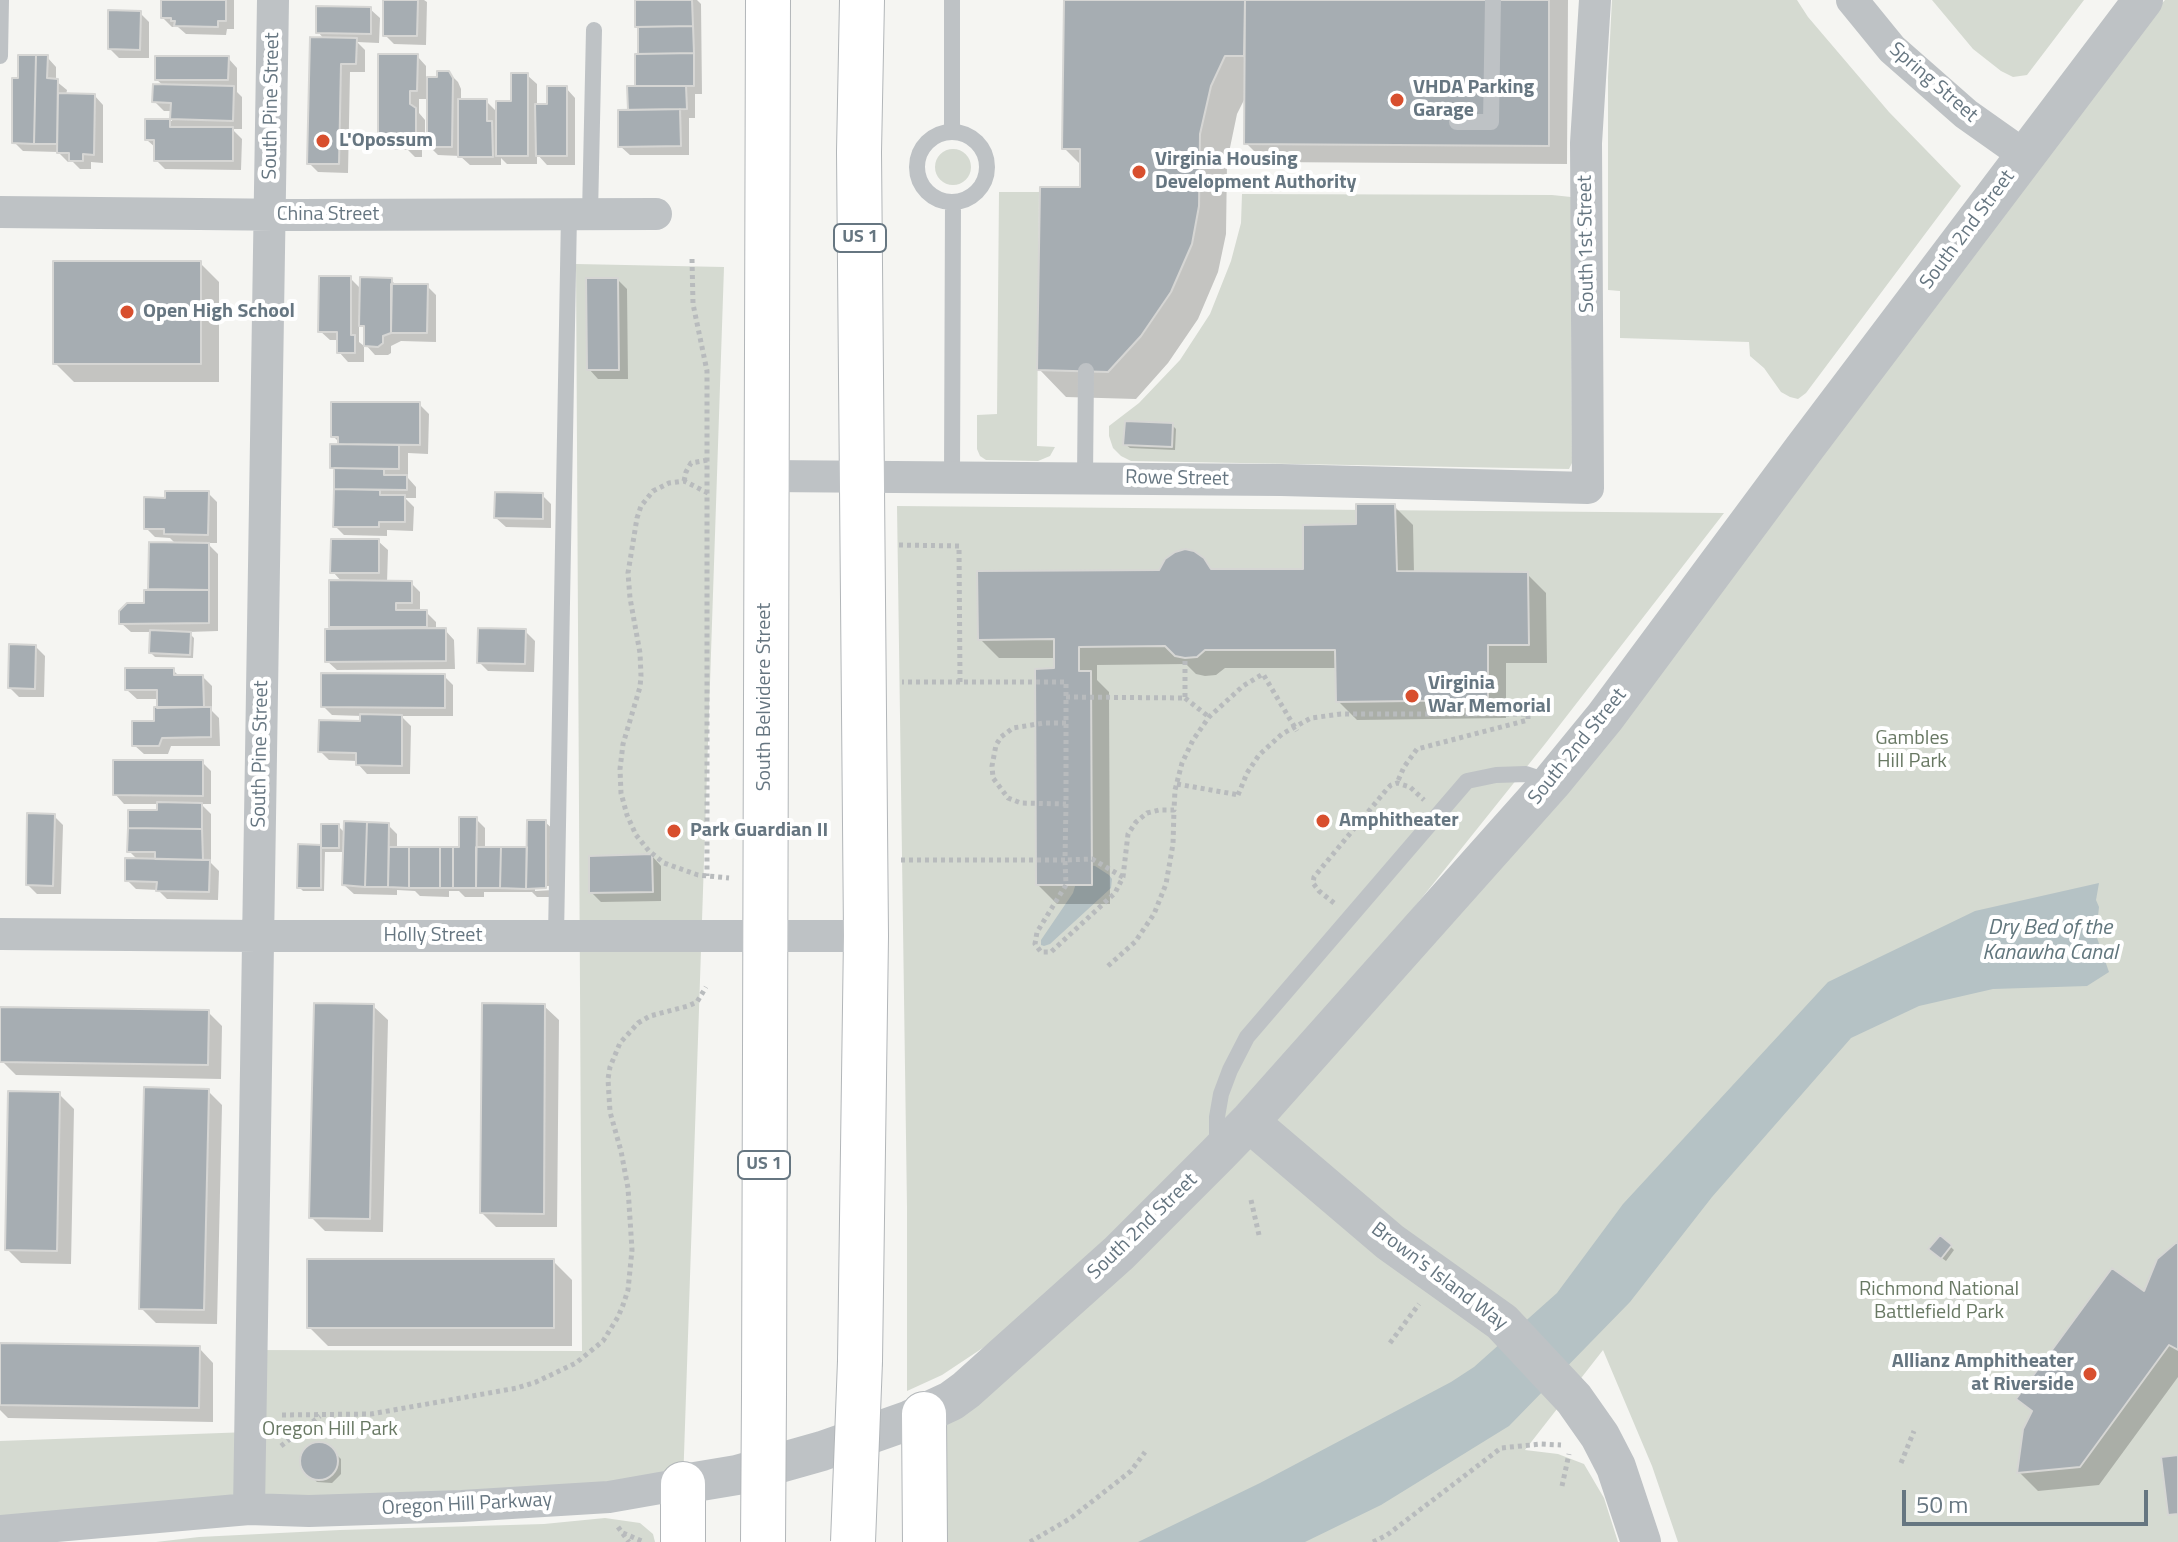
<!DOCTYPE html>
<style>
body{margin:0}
#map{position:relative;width:2178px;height:1542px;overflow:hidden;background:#f5f5f2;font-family:"Titillium Web",sans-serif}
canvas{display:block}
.scale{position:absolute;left:1902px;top:1490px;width:246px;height:36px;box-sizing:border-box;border:4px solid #667681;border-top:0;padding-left:10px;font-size:24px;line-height:28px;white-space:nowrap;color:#667681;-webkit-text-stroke:6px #fff;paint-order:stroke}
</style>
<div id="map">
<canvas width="2178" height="1542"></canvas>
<div class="scale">50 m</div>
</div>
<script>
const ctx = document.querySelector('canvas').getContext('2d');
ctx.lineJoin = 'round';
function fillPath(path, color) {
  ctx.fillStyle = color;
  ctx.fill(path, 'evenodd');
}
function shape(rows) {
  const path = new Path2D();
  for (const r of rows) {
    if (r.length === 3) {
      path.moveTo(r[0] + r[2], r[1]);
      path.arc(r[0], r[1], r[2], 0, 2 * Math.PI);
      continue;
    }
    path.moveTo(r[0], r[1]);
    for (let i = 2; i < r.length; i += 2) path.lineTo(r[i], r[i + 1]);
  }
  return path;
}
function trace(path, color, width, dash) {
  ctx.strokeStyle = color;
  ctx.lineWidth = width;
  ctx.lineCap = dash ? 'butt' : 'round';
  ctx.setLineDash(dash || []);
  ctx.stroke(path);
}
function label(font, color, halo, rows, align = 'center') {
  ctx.font = font + ' "Titillium Web",sans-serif';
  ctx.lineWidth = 8;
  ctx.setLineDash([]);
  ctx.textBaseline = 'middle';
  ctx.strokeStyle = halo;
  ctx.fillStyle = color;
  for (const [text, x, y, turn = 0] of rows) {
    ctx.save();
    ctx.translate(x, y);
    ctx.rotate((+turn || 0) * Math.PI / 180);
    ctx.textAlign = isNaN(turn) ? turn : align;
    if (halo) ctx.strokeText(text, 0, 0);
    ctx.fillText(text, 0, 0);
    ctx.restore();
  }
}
fillPath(shape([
 [1612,0,1797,0,1808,17,1889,112,1961,186,1806,393,1798,399,1790,397,1781,392,1764,368,1750,356,1749,342,1620,338,1620,291,1608,290,1608,77],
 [1932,0,2084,0,2027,75,2013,77,2001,71,1973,49],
 [2165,0,2178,0,2178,1542,1678,1542,1652,1466,1603,1350,1525,1450,1558,1454,1584,1464,1604,1498,1618,1542,925,1542,924,1496,951,1401,1440,908,2024,155],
 [953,167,18],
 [999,192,1039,192,1037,446,1055,447,1050,456,1038,461,986,460,980,456,977,449,977,415,997,414],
 [1242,194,1552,195,1571,197,1572,463,1569,469,1131,461,1121,456,1113,448,1109,436,1109,426,1139,403,1180,360,1210,314,1231,261,1241,223],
 [576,264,724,267,683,1484,0,1531,0,1441,249,1432,251,1350,582,1351],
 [897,506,1724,513,1545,744,1353,984,1049,1304,942,1375,907,1391,907,1207],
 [605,1518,640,1523,653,1534,655,1542,156,1542,199,1537,340,1530,544,1524]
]), '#d5dad1');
fillPath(shape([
 [1086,865,1095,866,1109,875,1112,879,1111,888,1050,944,1044,946,1041,945,1041,940,1073,893,1076,883],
 [2099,883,2096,900,2099,907,2096,935,2109,972,2087,986,1993,989,1919,1006,1851,1038,1712,1197,1630,1302,1509,1426,1381,1505,1305,1542,1138,1542,1260,1483,1451,1382,1474,1367,1557,1293,1623,1204,1828,982,1975,911]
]), '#b5c2c5');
fillPath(shape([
 [163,0,234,0,234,29,227,29,226,35,186,34,178,27,172,27,163,18],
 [385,0,424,0,427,2,426,45,394,44,385,35],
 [637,0,697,0,701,4,702,94,695,94,695,118,689,118,689,155,630,155,620,146,637,88,640,56,640,29,637,26],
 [1066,0,1568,0,1567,164,1265,162,1246,143,1247,94,1237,114,1227,162,1226,234,1218,272,1198,319,1168,363,1136,399,1066,397,1039,369,1082,189,1082,166,1064,148],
 [370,9,380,18,379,43,357,42,365,50,365,72,350,72,348,173,318,172,309,163,325,40,318,32],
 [140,13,149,22,149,58,119,58,110,49],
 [417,56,426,66,426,79,439,79,449,73,458,82,461,89,461,101,486,101,498,113,513,103,527,75,537,84,537,106,549,106,566,88,575,98,575,165,547,165,537,154,537,164,507,164,501,158,501,165,470,165,460,156,438,155,429,146,429,99,419,99,419,113,425,120,425,148,422,150,422,157,415,157,408,150,389,150,380,141],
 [47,57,56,67,56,81,67,90,66,95,94,95,103,105,103,163,91,162,91,169,80,169,73,162,68,162,58,152,23,151,14,142,20,80],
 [228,58,237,68,237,92,242,97,242,129,232,129,242,139,241,170,165,169,156,160,156,148,147,140,147,121,172,121,173,111,164,111,154,101,164,86,157,80],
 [200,263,219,282,219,382,74,382,55,363],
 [350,278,361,289,391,280,397,286,427,286,436,295,436,342,401,341,391,346,391,353,388,355,375,355,366,345,366,330,359,323,359,342,364,346,364,362,348,362,339,352,339,340,330,340,320,331],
 [618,280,627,289,628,379,598,379,589,369],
 [419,404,429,414,428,454,408,453,408,478,416,487,416,498,405,498,414,507,413,531,387,530,387,536,344,535,335,526,336,472,332,467,340,443,333,436],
 [1172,425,1176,429,1175,450,1130,448,1125,444],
 [208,493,217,502,217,543,207,543,218,554,218,631,188,632,194,638,193,658,155,657,151,653,152,632,131,632,121,623,146,605,150,591,151,544,177,545,170,538,155,537,146,528,167,500],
 [542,495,551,504,551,528,506,527,496,518],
 [1394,506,1413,525,1414,573,1527,574,1546,593,1547,663,1506,663,1506,718,1357,720,1338,701,1338,668,1225,668,1216,675,1205,676,1196,674,1186,664,1097,665,1097,680,1109,692,1110,904,1057,904,1038,885,1056,658,999,658,980,639,1160,572,1202,560,1214,571,1305,571,1358,526],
 [378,541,388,550,387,583,411,583,420,592,420,612,426,612,436,622,436,630,445,630,454,640,455,669,337,670,327,661,336,631,331,626,343,583,333,572],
 [525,631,535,641,534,672,488,671,479,662],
 [36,647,45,656,44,697,19,697,10,688],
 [173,670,180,677,203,677,212,686,212,711,219,718,220,746,171,746,168,754,144,754,134,745,156,723,159,699,137,699,127,690],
 [444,676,453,685,453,716,401,716,411,726,410,774,367,774,358,764,358,761,329,760,320,751,362,723,362,716,332,715,323,706],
 [202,762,211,771,211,804,201,804,211,814,211,863,219,871,218,900,167,899,158,890,136,889,127,880,139,861,129,851,159,812,159,804,124,804,115,794],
 [54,816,63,825,61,894,37,894,28,885],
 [476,819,485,828,485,849,528,849,545,822,555,831,554,886,535,886,535,891,554,890,554,897,537,897,532,892,484,892,484,897,465,897,459,891,449,891,449,897,420,896,415,891,397,890,397,895,354,894,344,885,345,852,325,852,324,891,303,891,299,887,300,846,323,847,338,826,346,834,388,825,397,834,397,849,461,849],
 [652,856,661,866,661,901,601,902,591,892],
 [373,1006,388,1020,383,1232,325,1231,311,1217],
 [544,1006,559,1020,557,1227,496,1227,482,1213],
 [208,1012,222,1026,221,1079,16,1075,2,1061],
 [208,1091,222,1105,217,1324,156,1323,141,1308],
 [59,1094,74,1109,71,1264,21,1263,7,1249],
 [1940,1237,1954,1250,1946,1261,1935,1253],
 [2178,1243,2178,1377,2099,1485,2038,1491,2019,1472,2033,1413,2018,1398,2145,1294],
 [553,1261,572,1280,572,1346,328,1346,309,1327],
 [0,1345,199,1348,213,1363,213,1422,8,1418,0,1410],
 [312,1444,327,1445,341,1459,341,1474,332,1483,317,1482,302,1468,302,1454]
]), '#0003');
const building = shape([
 [161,0,226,0,226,21,218,21,218,27,174,26,175,21,171,21,171,18,161,18,161,0],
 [383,0,418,0,417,36,383,36,383,0],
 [635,0,692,0,693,26,635,27,635,0],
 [1064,0,1245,0,1244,56,1225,56,1211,86,1200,134,1199,206,1192,244,1171,292,1141,336,1108,372,1037,370,1040,187,1080,187,1080,149,1062,149,1064,0],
 [1245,0,1549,0,1549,146,1244,144,1245,0],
 [316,6,371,7,371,34,316,33,316,6],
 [108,10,141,11,140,50,108,49,108,10],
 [693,26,694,53,638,54,638,27,693,26],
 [310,37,357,38,356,64,341,64,339,164,307,164,310,37],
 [694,53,694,86,635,86,635,54,694,53],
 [378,54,418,54,417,91,410,91,410,104,416,108,416,138,413,141,413,149,403,149,403,141,378,141,378,54],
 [18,55,36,55,34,144,12,143,12,78,18,78,18,55],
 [36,55,48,55,47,78,58,79,57,144,34,144,36,55],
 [155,56,229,56,228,80,155,80,155,56],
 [437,71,449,71,453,78,452,147,427,147,427,77,437,77,437,71],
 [511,73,528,73,528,156,496,156,496,101,511,101,511,73],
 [153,84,234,86,233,121,170,119,171,103,152,102,153,84],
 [547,86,567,86,567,156,536,156,535,104,547,104,547,86],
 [627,86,686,86,687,109,628,110,627,86],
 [58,93,95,94,94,155,83,154,83,161,69,161,69,153,57,153,58,93],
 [458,99,487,99,487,121,492,121,493,157,458,157,458,99],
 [680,109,681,146,618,147,618,110,680,109],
 [145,119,170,119,170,127,233,127,233,161,154,161,154,140,145,140,145,119],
 [53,261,201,261,201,364,53,364,53,261],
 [319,276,351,276,351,335,355,335,355,353,337,353,337,332,318,332,319,276],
 [360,277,392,278,391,333,383,336,383,343,378,347,364,346,364,326,359,326,360,277],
 [586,278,618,278,619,370,587,370,586,278],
 [391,284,428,284,427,333,391,333,391,284],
 [331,402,420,402,420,445,338,444,338,437,331,437,331,402],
 [1125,421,1173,423,1172,447,1123,445,1125,421],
 [330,444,399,445,399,469,330,468,330,444],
 [334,468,384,469,384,475,407,475,407,490,334,489,334,468],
 [334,489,380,490,380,495,405,495,405,522,379,522,379,527,333,527,334,489],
 [165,491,209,491,208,535,164,534,164,529,144,529,144,497,165,498,165,491],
 [495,492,543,493,543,519,494,518,495,492],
 [1356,504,1395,504,1397,571,1528,572,1529,645,1488,645,1488,700,1336,702,1335,650,1205,650,1197,657,1185,658,1175,656,1165,646,1079,647,1079,671,1091,671,1092,885,1036,885,1035,669,1054,668,1054,639,978,640,977,571,1159,570,1165,559,1175,552,1185,549,1194,551,1204,558,1211,569,1303,569,1303,525,1356,524,1356,504],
 [331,539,379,539,379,573,330,573,331,539],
 [149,542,209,543,209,590,148,589,149,542],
 [329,580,412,581,412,603,396,603,396,610,427,610,427,627,329,627,329,580],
 [144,590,209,590,209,623,119,624,119,611,127,603,144,603,144,590],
 [446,628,446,661,325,662,325,629,446,628],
 [478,628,526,629,525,664,477,663,478,628],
 [150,630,191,632,190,655,149,653,150,630],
 [9,644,36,645,35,689,8,688,9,644],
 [125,668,174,668,174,675,203,675,204,707,157,708,157,690,125,690,125,668],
 [321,673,445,674,445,708,321,707,321,673],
 [154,707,211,707,211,737,162,738,159,746,132,746,132,721,154,721,154,707],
 [360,714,402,715,402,766,356,765,356,753,318,752,319,720,360,721,360,714],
 [113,760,203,760,203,796,113,795,113,760],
 [157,802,202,803,202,829,128,828,128,810,157,810,157,802],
 [27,813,55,814,53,886,26,885,27,813],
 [459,817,477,817,476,888,453,888,453,847,459,847,459,817],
 [527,820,546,820,546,888,526,889,527,820],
 [344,821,367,822,365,887,342,885,344,821],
 [367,822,389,823,388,887,365,887,367,822],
 [321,824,339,824,339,848,321,848,321,824],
 [128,828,202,829,203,860,155,859,155,852,127,852,128,828],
 [298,844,321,845,321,888,297,888,298,844],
 [389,847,409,847,409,888,388,887,389,847],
 [409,847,440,847,440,888,409,888,409,847],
 [440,847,453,847,453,888,440,888,440,847],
 [476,847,501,847,500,888,476,888,476,847],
 [501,847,527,847,526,889,500,888,501,847],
 [652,854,653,892,589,893,589,856,652,854],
 [125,858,210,860,209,892,156,891,157,882,125,881,125,858],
 [314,1003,374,1004,370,1219,309,1218,314,1003],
 [482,1003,545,1004,544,1214,480,1213,482,1003],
 [0,1007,209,1010,208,1065,0,1062,0,1007],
 [144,1087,209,1089,204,1310,139,1309,144,1087],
 [8,1091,60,1092,57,1251,5,1250,8,1091],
 [1940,1235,1952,1245,1941,1259,1928,1249,1940,1235],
 [2178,1241,2178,1350,2169,1345,2080,1467,2017,1473,2023,1429,2032,1411,2016,1399,2112,1268,2144,1291,2157,1259,2178,1241],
 [307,1259,554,1259,554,1328,307,1328,307,1259],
 [0,1343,200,1346,199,1408,0,1405,0,1343],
 [319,1461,19],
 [2178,1455,2178,1514,2168,1515,2161,1457,2178,1455]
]);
fillPath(building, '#a6adb2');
trace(building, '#d6d6d4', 2);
const primary = shape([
 [860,1361,866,936,859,152,862,0],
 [764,1395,768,0],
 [924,1414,925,1542],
 [683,1542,683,1484]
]);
trace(primary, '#b2b6b9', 46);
trace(shape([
 [692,259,693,304,707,371,707,876],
 [684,481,686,472,691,463,708,460],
 [708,493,684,481,669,483,653,491,641,506,637,518,628,573,630,598,640,653,641,676,640,687,623,744,620,769,621,793,627,815,636,835,649,851,664,863,698,875,729,878],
 [899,545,959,546,960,682],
 [1066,697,1185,698,1185,658],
 [1185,698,1209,717],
 [1066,723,1044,723,1013,728,1001,737,996,745,992,766,993,778,1008,798,1021,803,1066,804],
 [1177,784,1239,795],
 [1238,795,1247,773,1259,755,1282,734,1311,718,1341,714,1528,714,1528,720,1417,749,1404,767,1397,783],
 [901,860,1065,860,1066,804,1066,682,902,682],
 [1123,877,1092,859,1065,860,1066,885,1037,932,1035,944,1041,952,1051,952,1115,893,1123,877,1128,834,1136,822,1147,813,1159,810,1174,810,1175,790,1182,763,1193,740,1209,717,1243,686,1263,674,1297,731],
 [1334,903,1319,891,1313,883,1314,877,1387,789,1391,785,1397,783,1410,787,1424,800],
 [1108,966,1135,942,1154,914,1166,884,1173,844,1174,810],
 [1251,1200,1259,1235],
 [1390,1343,1419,1304],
 [282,1415,371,1414,517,1388,536,1382,576,1363,603,1341,618,1317,623,1305,628,1290,632,1250,628,1188,621,1151,610,1112,608,1079,610,1067,620,1043,638,1023,650,1016,688,1006,697,1002,706,987],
 [281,1446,320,1416],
 [1901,1463,1914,1431],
 [1562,1486,1569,1454],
 [618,1527,629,1542],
 [623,1533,644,1542],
 [1030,1542,1071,1518,1131,1471,1145,1452],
 [1373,1542,1387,1535,1501,1448,1541,1444,1561,1445]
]), '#b8bbbd', 5, [4, 4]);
trace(shape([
 [0,56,1,0],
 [1457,122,1491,122,1493,0],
 [952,132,952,0],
 [952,167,35],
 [590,214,594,30],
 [952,477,953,202],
 [1085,478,1086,371],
 [556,936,569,214],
 [1217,1146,1217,1117,1221,1094,1230,1070,1247,1037,1467,781,1496,775,1526,774,1550,782]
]), '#bec2c5', 16);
trace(shape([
 [1852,0,1892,49,1966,114,2024,155],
 [0,212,299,215,656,214],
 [766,476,1281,480,1588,488,1586,143,1595,0],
 [0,934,258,936,866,936],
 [249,1509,273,0],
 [0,1531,249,1509,309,1511,462,1506,609,1497,683,1484]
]), '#bec2c5', 32);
trace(shape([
 [1249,1122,1390,1242,1502,1322,1574,1399,1600,1436,1616,1467,1641,1542],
 [683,1484,737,1475,822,1451,910,1420,951,1401,966,1390,1119,1253,1217,1155,1249,1122,1551,783,1605,717,1803,450,2143,0]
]), '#bec2c5', 40);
trace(primary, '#fff', 44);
const primaryBridge = shape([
 [763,1542,764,1395],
 [853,1542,860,1361]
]);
trace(primaryBridge, '#b2b6b9', 46, []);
trace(primaryBridge, '#fff', 44);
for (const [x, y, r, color] of [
 [1397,100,8,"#d84f2e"],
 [323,141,8,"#d84f2e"],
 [1139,172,8,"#d84f2e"],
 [127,312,8,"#d84f2e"],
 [1412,696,8,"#d84f2e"],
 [1323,821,8,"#d84f2e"],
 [674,831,8,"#d84f2e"],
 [2090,1374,8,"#d84f2e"]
]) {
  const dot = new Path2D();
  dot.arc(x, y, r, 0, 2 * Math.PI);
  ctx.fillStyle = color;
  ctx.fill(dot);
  trace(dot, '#fff', 3);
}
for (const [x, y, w] of [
 [860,238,52],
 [764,1165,52]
]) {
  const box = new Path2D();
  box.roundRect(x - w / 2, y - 14, w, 28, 6);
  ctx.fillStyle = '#fff';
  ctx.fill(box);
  trace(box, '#667681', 2);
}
label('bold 18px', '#667681', null, [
 ["US 1",860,238],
 ["US 1",764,1165]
]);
label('20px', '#667681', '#fff', [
 ["Spring Street",1933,83,41],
 ["South Pine Street",272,106,-89],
 ["China Street",328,215],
 ["South 2nd Street",1968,230,-53],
 ["South 1st Street",1587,244,-91],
 ["Rowe Street",1177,479,1],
 ["South Belvidere Street",765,697,-90],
 ["South 2nd Street",1578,747,-51],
 ["South Pine Street",261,754,-89],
 ["Holly Street",433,936],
 ["South 2nd Street",1143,1227,-44],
 ["Brown's Island Way",1439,1277,37],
 ["Oregon Hill Parkway",467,1505,-3]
]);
label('bold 20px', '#667681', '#fff', [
 ["VHDA Parking",1413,88],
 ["Garage",1413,111],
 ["L'Opossum",339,141],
 ["Virginia Housing",1155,160],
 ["Development Authority",1155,183],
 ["Open High School",143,312],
 ["Virginia",1428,684],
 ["War Memorial",1428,707],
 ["Amphitheater",1339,821],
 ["Park Guardian II",690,831],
 ["Allianz Amphitheater",2074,1362,"right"],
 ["at Riverside",2074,1385,"right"]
], 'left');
label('20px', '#697964', '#fff', [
 ["Gambles",1912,739],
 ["Hill Park",1912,762],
 ["Richmond National",1939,1290],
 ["Battlefield Park",1939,1313],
 ["Oregon Hill Park",330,1430]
]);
label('italic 22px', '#62777e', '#fff', [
 ["Dry Bed of the",2050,929],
 ["Kanawha Canal",2050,954]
]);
</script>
